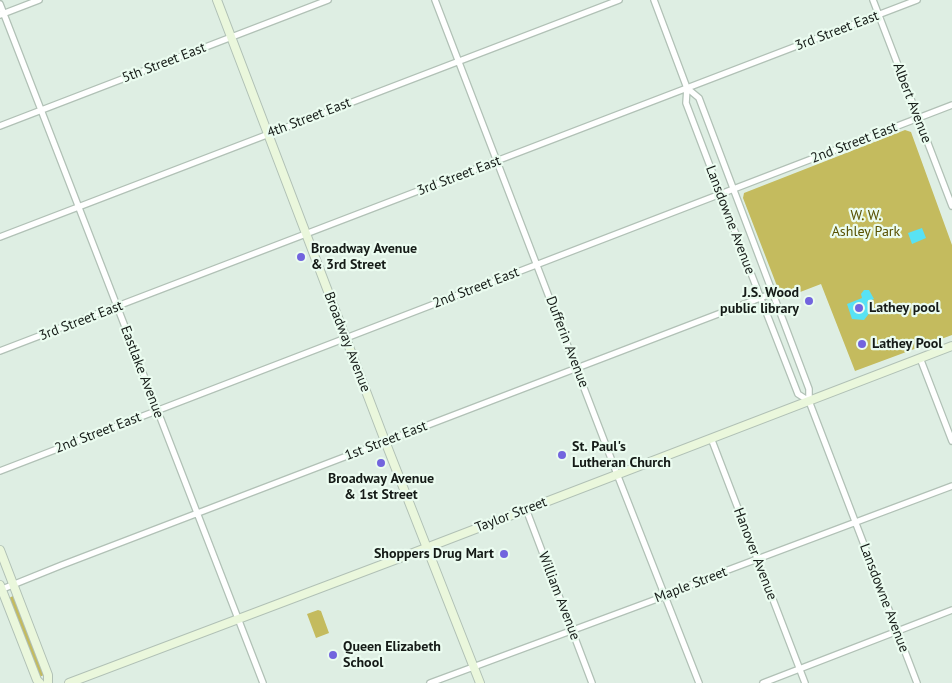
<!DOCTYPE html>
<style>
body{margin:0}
canvas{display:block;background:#deeee3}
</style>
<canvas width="952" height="683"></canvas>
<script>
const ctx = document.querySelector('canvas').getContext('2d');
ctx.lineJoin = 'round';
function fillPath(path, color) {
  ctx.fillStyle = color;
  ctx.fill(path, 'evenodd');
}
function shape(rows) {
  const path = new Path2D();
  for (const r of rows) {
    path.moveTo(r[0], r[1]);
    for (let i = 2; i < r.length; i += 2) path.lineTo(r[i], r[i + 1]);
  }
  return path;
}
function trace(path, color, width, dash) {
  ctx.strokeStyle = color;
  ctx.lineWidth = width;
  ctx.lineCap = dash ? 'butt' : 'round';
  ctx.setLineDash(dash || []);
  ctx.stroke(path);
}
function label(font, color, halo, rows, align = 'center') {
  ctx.font = font + ' "PT Sans",sans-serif';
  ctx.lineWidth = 4.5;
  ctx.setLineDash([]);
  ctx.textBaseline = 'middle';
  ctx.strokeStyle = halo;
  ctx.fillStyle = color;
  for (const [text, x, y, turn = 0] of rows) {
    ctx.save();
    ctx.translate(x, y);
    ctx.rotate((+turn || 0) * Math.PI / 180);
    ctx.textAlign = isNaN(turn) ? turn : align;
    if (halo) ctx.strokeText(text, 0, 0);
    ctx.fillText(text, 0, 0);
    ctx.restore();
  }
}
fillPath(shape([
 [905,130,911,132,952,245,952,335,855,371,821,284,782,299,743,198,744,193],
 [13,596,44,675,39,677,9,598],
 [318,610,321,611,329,633,316,638,307,614]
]), '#c4bb5e');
fillPath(shape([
 [922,228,926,238,912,244,908,233],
 [864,290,869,290,874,299,867,302,871,311,864,320,852,319,847,304,862,298,861,294]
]), '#58e2f4');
const street = shape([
 [435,0,617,474,699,683],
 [654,0,687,88,686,103,740,245,798,394,809,401],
 [873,0,952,206],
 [0,4,263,683],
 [0,15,39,0],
 [687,88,699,98,809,389,809,401,917,683],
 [0,126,328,0],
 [0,237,619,0],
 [0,351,917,0],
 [920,358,952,441],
 [711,438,805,683],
 [0,471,952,105],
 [526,509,592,683],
 [0,590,62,565,773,293],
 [430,683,665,596,712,576,952,486],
 [763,683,952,610]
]);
const secondary = shape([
 [217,0,385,441,480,683],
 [0,550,48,675,48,683],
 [0,585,37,680,40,683],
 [69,683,413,553,952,346]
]);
trace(street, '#b1c1b6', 8);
trace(secondary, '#b1c1b6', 10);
trace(street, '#fff', 5.5);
trace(secondary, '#eaf7dc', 8);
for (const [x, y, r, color] of [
 [301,257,5,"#7264de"],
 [809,301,5,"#7264de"],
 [859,308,5,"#7264de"],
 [862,344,5,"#7264de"],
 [562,455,5,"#7264de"],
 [381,463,5,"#7264de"],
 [504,554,5,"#7264de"],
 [333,655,5,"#7264de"]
]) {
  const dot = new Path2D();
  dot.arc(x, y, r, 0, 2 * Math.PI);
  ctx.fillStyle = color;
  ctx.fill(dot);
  trace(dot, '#ebfcf0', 2);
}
label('14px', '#151b17', '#ebfcf0', [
 ["3rd Street East",837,31,-21],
 ["5th Street East",164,63,-21],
 ["Albert Avenue",912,103,69],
 ["4th Street East",309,118,-21],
 ["2nd Street East",854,143,-21],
 ["3rd Street East",459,176,-21],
 ["Lansdowne Avenue",730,220,69],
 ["2nd Street East",476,288,-21],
 ["3rd Street East",81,321,-21],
 ["Broadway Avenue",347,342,69],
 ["Dufferin Avenue",567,342,69],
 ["Eastlake Avenue",142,372,69],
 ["2nd Street East",98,433,-21],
 ["1st Street East",386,441,-21],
 ["Taylor Street",511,515,-21],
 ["Hanover Avenue",755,554,69],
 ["Maple Street",691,585,-21],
 ["William Avenue",559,596,69],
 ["Lansdowne Avenue",884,598,69]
]);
label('14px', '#575000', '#ebfcf0', [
 ["W. W.",866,216],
 ["Ashley Park",866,232]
]);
label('bold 14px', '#151b17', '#ebfcf0', [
 ["Broadway Avenue",311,249],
 ["& 3rd Street",311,265],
 ["J.S. Wood",799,293,"right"],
 ["public library",799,309,"right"],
 ["Lathey pool",869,308],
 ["Lathey Pool",872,344],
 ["St. Paul's",572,447],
 ["Lutheran Church",572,463],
 ["Broadway Avenue",381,479,"center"],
 ["& 1st Street",381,495,"center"],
 ["Shoppers Drug Mart",494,554,"right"],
 ["Queen Elizabeth",343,647],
 ["School",343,663]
], 'left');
</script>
